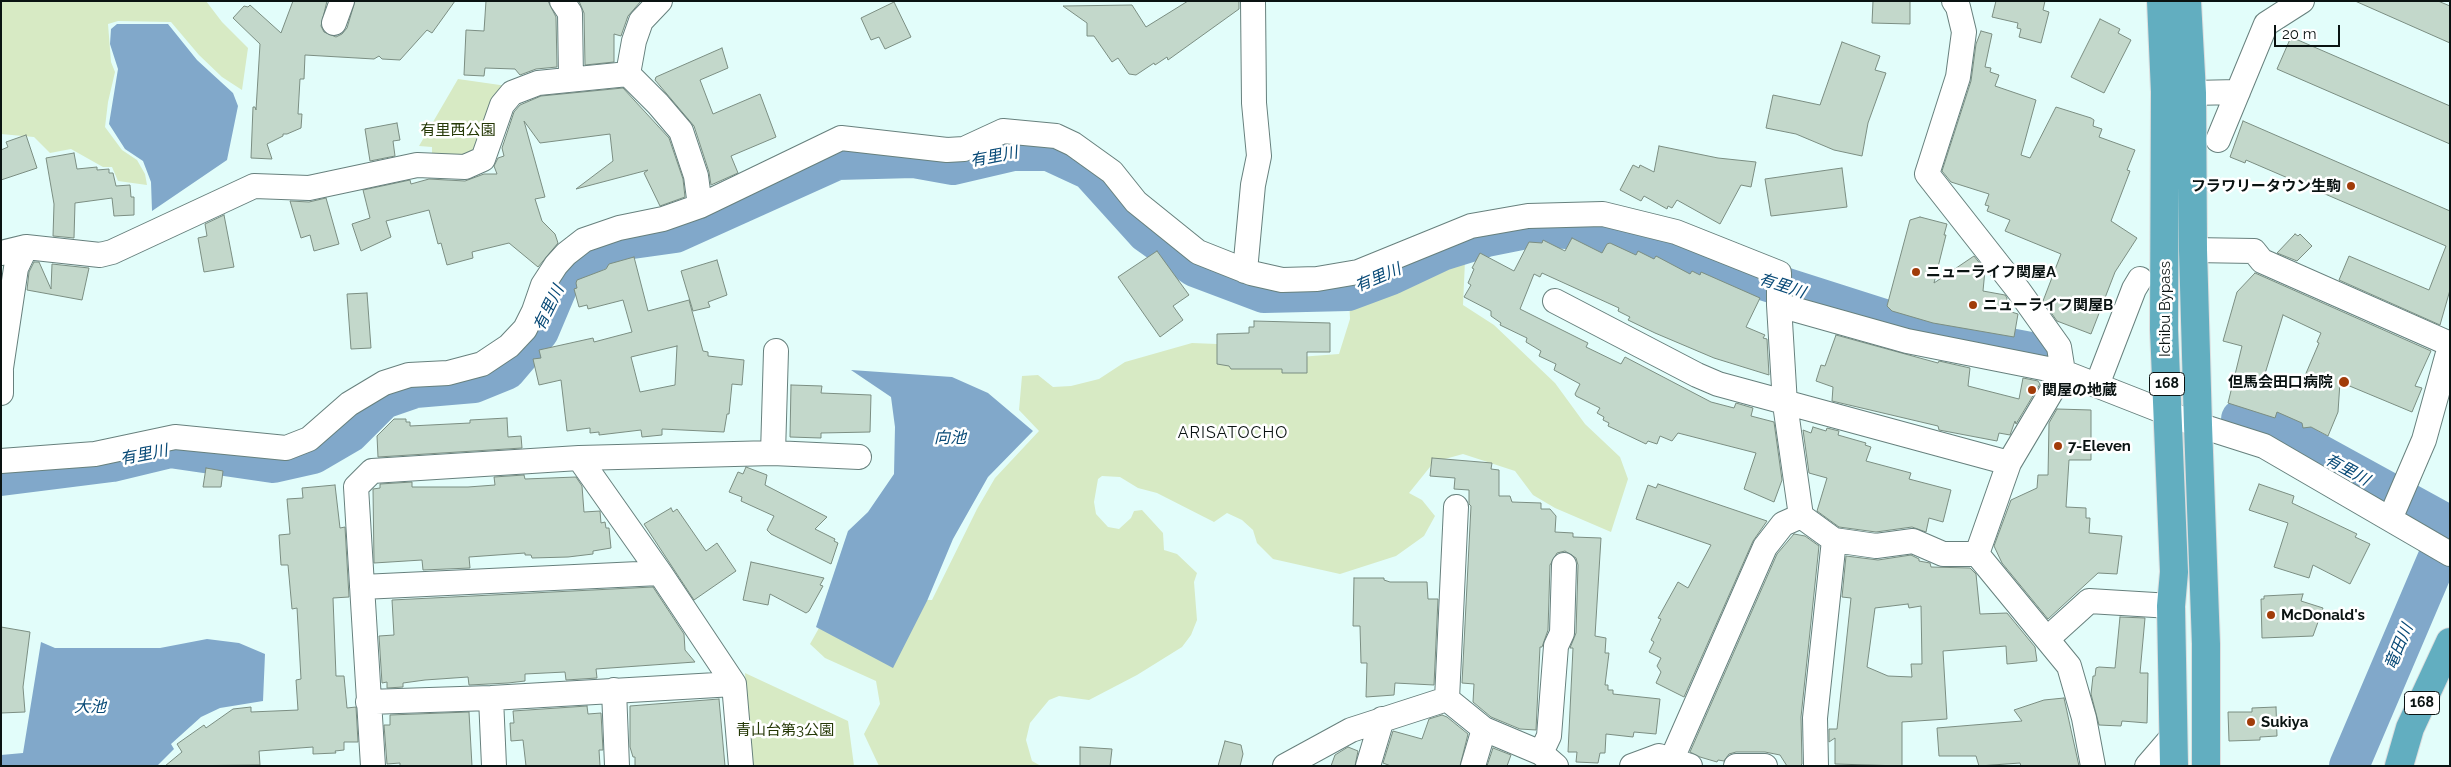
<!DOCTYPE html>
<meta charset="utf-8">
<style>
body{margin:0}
#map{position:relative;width:2451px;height:767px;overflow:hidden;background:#e2fdfa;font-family:Raleway,sans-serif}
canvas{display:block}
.frame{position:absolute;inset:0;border:2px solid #0a1312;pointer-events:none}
.scale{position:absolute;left:2274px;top:25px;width:66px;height:22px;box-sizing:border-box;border:2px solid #0a1312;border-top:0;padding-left:6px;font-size:15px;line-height:18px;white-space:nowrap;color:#0a1312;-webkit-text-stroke:4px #fff;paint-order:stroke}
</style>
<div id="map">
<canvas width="2451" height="767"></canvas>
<div class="frame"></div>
<div class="scale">20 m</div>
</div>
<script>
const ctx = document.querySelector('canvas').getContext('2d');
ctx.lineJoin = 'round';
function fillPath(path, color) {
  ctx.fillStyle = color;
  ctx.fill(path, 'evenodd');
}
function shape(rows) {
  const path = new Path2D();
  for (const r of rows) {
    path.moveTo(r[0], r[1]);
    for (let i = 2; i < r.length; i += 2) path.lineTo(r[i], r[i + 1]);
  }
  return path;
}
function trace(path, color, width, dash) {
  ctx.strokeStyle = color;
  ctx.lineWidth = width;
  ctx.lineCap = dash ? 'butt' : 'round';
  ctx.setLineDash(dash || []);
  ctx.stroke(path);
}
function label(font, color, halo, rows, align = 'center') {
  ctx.font = font + ' Raleway,"Noto Sans JP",sans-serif';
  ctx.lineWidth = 5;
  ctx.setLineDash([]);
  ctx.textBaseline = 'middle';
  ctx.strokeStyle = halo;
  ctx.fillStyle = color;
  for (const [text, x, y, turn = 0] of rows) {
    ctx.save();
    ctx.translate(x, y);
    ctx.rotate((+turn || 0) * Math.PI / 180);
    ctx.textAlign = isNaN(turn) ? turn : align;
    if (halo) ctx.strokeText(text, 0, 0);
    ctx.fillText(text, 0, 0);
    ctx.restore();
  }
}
fillPath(shape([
 [1,1,206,1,222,22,248,48,242,90,222,77,199,55,171,22,118,21,108,24,111,62,115,72,108,102,105,127,122,150,137,160,145,174,147,185,118,181,112,167,103,167,71,149,50,153,34,137,1,134],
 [458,79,507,86,473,152,463,158,432,157,432,147,419,146],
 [1458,254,1465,261,1463,305,1494,325,1555,383,1585,424,1620,457,1628,479,1611,532,1555,508,1533,495,1515,471,1463,454,1434,462,1409,493,1422,500,1435,516,1424,536,1396,556,1340,574,1273,559,1257,543,1253,530,1242,520,1227,513,1214,522,1157,493,1138,488,1120,477,1102,476,1098,479,1094,502,1096,514,1108,527,1119,529,1131,518,1134,511,1142,510,1163,533,1164,550,1177,554,1197,573,1194,582,1197,620,1191,635,1182,647,1137,675,1089,700,1059,696,1049,700,1030,723,1026,740,1032,761,1041,766,879,766,864,734,880,704,876,681,825,658,810,644,819,628,914,600,932,600,977,509,995,478,1039,431,1019,410,1022,376,1038,375,1053,387,1071,386,1099,379,1125,362,1192,343,1217,344,1246,361,1339,354,1350,319,1349,298,1382,290],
 [745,673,848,721,854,766,751,766]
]), '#d7eac4');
fillPath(shape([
 [117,24,168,24,197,60,233,93,238,106,227,160,152,211,151,182,143,161,125,149,109,124,118,69,110,44,111,29],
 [851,370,952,377,988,393,1033,431,988,477,953,539,927,601,893,668,816,627,848,531,868,512,894,474,895,427,891,397],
 [207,639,239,643,265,654,263,701,220,708,201,717,171,744,174,749,157,766,1,766,1,755,23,753,41,642,55,648,160,648]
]), '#81a8ca');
trace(shape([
 [2241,419,2278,433,2308,448,2450,526],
 [1,476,112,462,170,448,273,463,313,454,349,433,383,399,415,388,474,383,506,370,539,331,558,286,574,265,596,251,625,240,675,233,837,160,914,158,953,165,1013,151,1049,151,1090,170,1147,233,1195,267,1264,293,1348,291,1391,275,1442,251,1487,237,1537,227,1582,230,1646,243,1925,332,2051,356],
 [2349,766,2450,529]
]), '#81a8ca', 40);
const building = shape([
 [293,1,327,1,321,26,324,32,336,37,342,34,347,28,355,1,455,1,432,33,427,30,400,60,382,59,379,56,374,59,305,55,304,79,300,79,298,114,302,114,301,128,287,134,283,134,283,136,267,144,272,159,251,158,253,107,255,107,256,110,260,44,233,18,244,6,248,7,250,5,281,33,293,1],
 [486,1,548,1,556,17,557,67,536,69,520,75,515,69,485,68,484,76,464,75,466,30,484,31,486,1],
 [579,1,641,1,628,16,621,36,614,34,614,62,585,65,584,13,579,1],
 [1188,1,1239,1,1239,9,1168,60,1167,57,1155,65,1154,63,1136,75,1129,74,1118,58,1112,62,1094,36,1087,36,1087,23,1063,6,1132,5,1146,27,1188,1],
 [1873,1,1910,1,1910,24,1872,23,1873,1],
 [1996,1,2045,1,2043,10,2049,12,2041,43,2019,37,2021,29,2017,28,2018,23,1992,17,1996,1],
 [2355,1,2438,1,2450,6,2450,43,2355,1],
 [894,2,911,37,885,49,879,37,871,40,861,18,894,2],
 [2100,19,2120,29,2118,33,2131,40,2104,93,2071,77,2100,19],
 [1981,31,1992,34,1985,67,1991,68,1990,72,1999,75,1995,86,2036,100,2021,155,2030,158,2056,107,2091,118,2094,120,2093,126,2102,129,2099,137,2135,150,2127,170,2130,171,2111,221,2137,238,2115,272,2091,334,2057,321,2043,301,2061,254,2005,231,2010,220,1987,211,1989,206,1985,205,1989,194,1951,182,1942,171,1971,81,1976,44,1981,31],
 [2291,37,2450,106,2450,144,2277,69,2291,37],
 [1842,42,1880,56,1875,70,1886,73,1868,123,1862,156,1834,150,1796,134,1766,128,1773,95,1820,105,1842,42],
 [722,48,728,68,700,80,713,114,760,94,776,137,731,156,738,173,711,185,709,172,694,126,655,80,656,77,722,48],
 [623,88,669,138,683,179,685,197,660,206,644,173,648,170,576,189,613,161,610,134,540,143,524,121,545,197,535,199,542,221,555,234,558,243,538,267,509,243,472,252,473,258,447,265,441,243,438,244,429,210,386,221,391,237,361,251,352,224,370,218,363,190,410,180,411,184,429,179,465,181,484,174,497,174,494,166,498,158,504,156,502,148,514,112,520,105,541,96,623,88],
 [2243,121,2450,211,2450,290,2440,325,2339,280,2349,256,2429,290,2446,246,2246,160,2245,163,2230,157,2243,121],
 [397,123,400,140,393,141,395,156,370,161,365,129,397,123],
 [26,135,37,168,1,180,1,150,8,147,6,142,26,135],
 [1659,146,1718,158,1756,162,1751,187,1741,185,1720,224,1677,200,1672,208,1668,206,1667,209,1644,196,1641,201,1620,190,1633,165,1639,168,1640,165,1654,172,1659,146],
 [74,153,77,169,97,167,97,170,109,169,109,173,113,173,116,186,130,185,131,197,134,197,134,215,114,216,112,198,75,203,74,238,53,236,54,204,46,158,74,153],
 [1842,168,1847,207,1771,216,1765,179,1842,168],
 [326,198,339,244,314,251,310,235,301,238,290,201,309,202,326,198],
 [224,215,234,267,204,272,198,238,207,236,205,224,224,215],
 [1920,217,1947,224,1944,235,1946,235,1934,283,1974,256,1985,270,1983,291,2005,295,2007,298,2005,310,2018,314,2014,337,1933,323,1892,311,1887,306,1910,220,1920,217],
 [2295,234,2298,236,2300,234,2312,246,2297,261,2277,253,2295,234],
 [1572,238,1602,253,1607,244,1610,243,1636,255,1638,251,1654,259,1656,256,1690,274,1692,271,1700,275,1701,272,1760,298,1746,327,1765,335,1763,338,1767,339,1769,375,1714,358,1655,333,1628,320,1630,317,1618,311,1619,308,1542,273,1540,277,1534,274,1520,309,1588,343,1586,347,1621,364,1625,357,1711,402,1734,408,1736,403,1753,408,1751,416,1774,422,1782,480,1774,502,1744,489,1756,453,1678,433,1672,441,1660,436,1657,444,1648,441,1646,444,1608,426,1609,423,1603,420,1604,417,1597,413,1600,408,1576,396,1575,394,1580,384,1554,370,1556,364,1539,356,1541,351,1526,342,1527,338,1500,325,1501,323,1491,316,1491,311,1464,297,1471,285,1468,283,1474,269,1472,268,1480,253,1514,271,1529,242,1542,243,1543,240,1565,251,1572,238],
 [1157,251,1189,295,1173,306,1183,320,1160,337,1118,277,1157,251],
 [634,257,648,311,689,300,703,351,708,352,708,356,744,360,742,385,732,384,729,414,727,414,724,432,662,429,662,435,642,437,641,430,599,435,599,432,590,433,590,428,567,431,561,380,539,385,533,359,541,358,539,350,593,338,594,342,632,332,623,300,588,309,587,305,579,307,574,289,577,288,576,283,577,280,606,269,609,264,634,257],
 [677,346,675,385,640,392,631,357,677,346],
 [717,260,727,295,708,302,710,307,693,311,681,271,717,260],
 [34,262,39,262,51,289,52,264,89,268,82,300,27,290,29,272,34,262],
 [2255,273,2431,351,2415,386,2422,388,2412,412,2340,382,2338,412,2328,436,2311,427,2303,428,2302,423,2277,412,2275,418,2228,403,2242,346,2223,341,2237,292,2255,273],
 [2283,315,2321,333,2317,342,2319,343,2301,385,2264,377,2283,315],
 [367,293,371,348,351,349,347,294,367,293],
 [1254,321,1330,323,1330,352,1307,352,1307,373,1282,373,1282,369,1231,369,1229,366,1217,364,1217,334,1249,333,1249,327,1254,327,1254,321],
 [1836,335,1938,363,1939,361,1970,368,1968,386,2019,399,2023,378,2038,381,2040,384,2016,424,2015,421,2010,435,1999,433,1997,441,1939,430,1938,426,1832,401,1833,387,1816,381,1821,365,1825,366,1836,335],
 [791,385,822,386,821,393,871,395,870,432,821,433,821,438,790,437,791,385],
 [2057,409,2091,410,2091,460,2069,460,2066,507,2086,508,2086,518,2090,518,2089,533,2122,536,2117,574,2098,573,2048,619,2002,563,1994,546,2011,500,2037,488,2038,475,2048,475,2049,423,2057,409],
 [507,418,508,437,521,436,522,448,378,457,377,436,394,419,406,419,406,422,410,422,410,426,470,423,470,420,507,418],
 [1813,427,1826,431,1827,428,1839,431,1838,435,1866,443,1865,445,1871,447,1866,461,1911,473,1909,479,1951,490,1943,522,1929,518,1926,532,1912,527,1876,532,1839,527,1817,511,1827,478,1809,473,1803,430,1811,433,1813,427],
 [1432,458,1492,463,1491,469,1499,470,1499,496,1510,496,1512,502,1541,503,1541,509,1550,509,1556,516,1555,532,1573,533,1573,537,1601,538,1595,636,1606,638,1605,653,1609,653,1605,685,1608,685,1608,690,1613,690,1613,694,1660,699,1656,734,1634,732,1633,737,1606,734,1605,753,1600,753,1598,763,1576,762,1577,752,1568,752,1573,648,1570,648,1576,633,1578,565,1576,558,1565,551,1557,553,1550,565,1548,630,1542,647,1540,647,1536,730,1520,729,1491,717,1473,702,1474,684,1462,683,1471,506,1469,504,1469,490,1454,489,1455,478,1430,476,1432,458],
 [746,467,767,475,765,485,827,517,815,529,835,539,834,541,838,543,831,564,771,534,767,530,774,516,741,501,742,497,729,492,738,472,743,474,746,467],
 [206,468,223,471,221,487,203,487,206,468],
 [524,475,525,479,576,477,582,486,584,512,600,511,601,523,605,522,606,528,609,528,611,548,593,551,593,554,568,557,532,558,531,555,525,555,525,553,469,557,470,568,423,570,422,560,374,563,373,489,380,488,380,484,412,482,412,487,468,487,495,485,494,477,524,475],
 [1658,484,1767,521,1753,541,1684,697,1656,683,1661,672,1657,666,1661,658,1649,652,1654,642,1651,640,1661,619,1658,618,1678,582,1688,588,1711,545,1636,519,1648,485,1656,488,1658,484],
 [2259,484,2294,496,2292,503,2357,534,2355,537,2370,544,2350,584,2313,565,2309,578,2274,567,2288,523,2249,510,2259,484],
 [335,485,340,528,345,527,349,597,333,598,336,676,344,676,347,708,356,707,358,742,344,742,344,750,335,751,336,753,313,754,313,747,259,751,260,765,165,766,182,752,177,744,204,725,206,728,233,709,251,707,251,712,298,710,296,680,301,679,297,608,292,609,288,565,281,565,279,535,290,534,287,499,303,498,302,488,335,485],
 [671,508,673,512,677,509,706,551,717,543,736,571,694,600,644,524,671,508],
 [1794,534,1805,536,1819,546,1801,717,1802,764,1800,766,1787,766,1780,755,1765,752,1736,752,1729,754,1724,761,1718,760,1717,762,1700,757,1690,752,1777,554,1794,534],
 [1911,555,1919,559,1919,561,1930,563,1931,567,1970,568,1976,574,1980,614,2007,613,2035,647,2037,661,2007,664,2006,646,1943,651,1947,719,1902,722,1902,766,1835,764,1835,738,1829,742,1829,729,1837,729,1851,598,1842,597,1846,556,1878,560,1911,555],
 [1908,604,1909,608,1921,606,1922,664,1911,664,1912,677,1888,676,1867,667,1875,608,1908,604],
 [751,562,824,578,820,585,823,586,809,611,806,613,770,594,768,605,743,600,751,562],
 [1354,578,1384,578,1384,580,1390,582,1427,582,1428,599,1438,599,1434,685,1395,683,1394,695,1366,697,1367,663,1361,663,1360,626,1353,626,1354,578],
 [653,587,684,634,685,650,695,662,596,669,597,678,566,680,565,672,525,674,525,681,508,683,469,685,468,677,425,680,403,683,403,687,387,688,387,682,382,683,379,636,394,635,392,600,653,587],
 [2303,594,2301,601,2323,608,2313,636,2262,638,2261,599,2264,599,2264,596,2303,594],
 [2120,617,2145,618,2140,673,2148,673,2147,723,2122,721,2121,726,2099,725,2091,694,2093,676,2095,676,2096,668,2099,667,2115,668,2120,617],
 [1,627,30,632,23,687,25,712,1,713,1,627],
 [2064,698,2079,766,2021,766,2020,763,1979,766,1976,756,1939,756,1937,728,2022,721,2014,710,2044,700,2064,698],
 [719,699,725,766,635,766,635,757,633,757,630,747,630,706,719,699],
 [587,706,588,714,601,713,603,750,599,750,600,766,526,766,523,740,511,741,510,723,514,723,513,711,587,706],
 [2276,707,2277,736,2260,737,2260,740,2229,741,2228,712,2252,712,2252,708,2276,707],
 [469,712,472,766,400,766,400,763,387,764,384,725,390,725,390,715,469,712],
 [1442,715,1447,717,1468,734,1460,766,1391,766,1383,763,1393,731,1422,739,1429,719,1442,715],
 [1225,741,1241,745,1243,754,1240,766,1218,766,1225,741],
 [1080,747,1112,749,1110,766,1080,766,1080,747],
 [1348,747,1358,751,1355,766,1331,766,1335,755,1348,747],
 [1493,748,1511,755,1507,766,1487,766,1493,748]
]);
fillPath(building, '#c3d8cb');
trace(building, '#7b8e82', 1);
const minor = shape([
 [562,1,570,13,571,79],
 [1954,1,1958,7,1964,32,1958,77,1927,174,2019,291,2059,347,2063,372,2009,463,1977,554,2069,666,2084,718,2093,766],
 [334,23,342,1],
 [628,74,658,104,681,131,696,176,700,206],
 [2192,93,2238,92],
 [2218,140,2266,24,2302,1],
 [2193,250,2254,251,2262,261,2450,344],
 [1,253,26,247,100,255,112,252,254,186,309,188,417,165,465,167,483,159,502,105,512,93,538,83,628,74,634,41,641,21,660,1],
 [1245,271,1253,185,1259,156,1254,103,1253,1],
 [1555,301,1697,375,1718,384,2009,463],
 [1779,305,1907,341,2063,372,2198,425,2264,446,2450,554],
 [1,368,16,268,26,247],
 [1,371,1,393],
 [2097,385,2134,289,2140,279],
 [773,453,776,351],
 [579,458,660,573,734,684,741,766],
 [1,461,95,454,175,437,286,448,309,439,349,404,384,383,409,375,448,373,482,364,509,346,525,329,534,311,543,285,556,265,566,254,584,240,619,228,663,219,700,206,841,138,947,150,964,149,1003,131,1056,136,1073,144,1112,172,1136,202,1198,252,1251,273,1282,280,1317,279,1358,272,1471,226,1528,216,1603,214,1676,232,1779,273,1779,305,1785,404,1801,516,1834,540,1876,546,1913,541,1943,554,1977,554],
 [2390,519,2424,440,2450,346],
 [362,587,660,573],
 [2047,639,2089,601,2171,606],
 [614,690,617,766],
 [491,698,494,766],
 [1447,699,1456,507],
 [368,702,491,698,734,684],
 [1541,753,1549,736,1556,646,1562,633,1564,565],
 [1671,761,1765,547,1783,524,1801,516],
 [373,766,356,487,372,471,579,458,773,453,859,457],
 [1285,766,1351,730,1447,699,1484,729,1541,753,1556,766],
 [1368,766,1382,719],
 [1473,766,1484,729],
 [1632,766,1659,756,1690,766],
 [1736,766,1765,766],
 [1816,766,1815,718,1834,540],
 [2147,766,2172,737]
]);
const trunk = shape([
 [2161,1,2165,92,2164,329,2174,572,2171,606,2174,766],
 [2187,1,2192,93,2193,250,2198,425,2206,644,2206,766],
 [2399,766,2410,728,2450,642]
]);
trace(minor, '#67807d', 26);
trace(trunk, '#dddede', 30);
trace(minor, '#fff', 24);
trace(trunk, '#62aec0', 28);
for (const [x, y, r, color] of [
 [2351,186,5,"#a13c09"],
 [1916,272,5,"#a13c09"],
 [1973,305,5,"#a13c09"],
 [2344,382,6,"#a13c09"],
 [2032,390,5,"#a13c09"],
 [2058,446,5,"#a13c09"],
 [2271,615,5,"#a13c09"],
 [2251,722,5,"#a13c09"]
]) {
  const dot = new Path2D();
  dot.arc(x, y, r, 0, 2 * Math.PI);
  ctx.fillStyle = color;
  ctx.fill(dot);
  trace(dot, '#fff', 2);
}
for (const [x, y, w] of [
 [2167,384,35],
 [2422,703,35]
]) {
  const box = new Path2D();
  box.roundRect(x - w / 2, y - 11.5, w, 23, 4);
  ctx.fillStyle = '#fff';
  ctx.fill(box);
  trace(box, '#0a1312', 1);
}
label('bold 14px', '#0a1312', null, [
 ["168",2167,384],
 ["168",2422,703]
]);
label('15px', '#253806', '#fff', [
 ["有里西公園",458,130],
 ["青山台第3公園",785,730]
]);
label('bold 15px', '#0a1312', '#fff', [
 ["フラワリータウン生駒",2341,186,"right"],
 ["ニューライフ関屋A",1926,272],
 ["ニューライフ関屋B",1983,305],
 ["但馬会田口病院",2333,382,"right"],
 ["関屋の地蔵",2042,390],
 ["7-Eleven",2068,446],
 ["McDonald's",2281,615],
 ["Sukiya",2261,722]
], 'left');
label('15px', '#0a1312', '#fff', [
 ["Ichibu Bypass",2165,309,-90]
]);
label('italic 16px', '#074976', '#fff', [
 ["有里川",994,157,-11],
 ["有里川",1378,278,-23],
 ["有里川",1782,286,18],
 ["有里川",549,308,-64],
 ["向池",950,438],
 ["有里川",144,455,-11],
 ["有里川",2347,470,29],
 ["竜田川",2399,647,-67],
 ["大池",90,707]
]);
ctx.letterSpacing = '1px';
label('16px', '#0a1312', '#fff', [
 ["ARISATOCHO",1233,433]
]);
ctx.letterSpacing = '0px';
</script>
